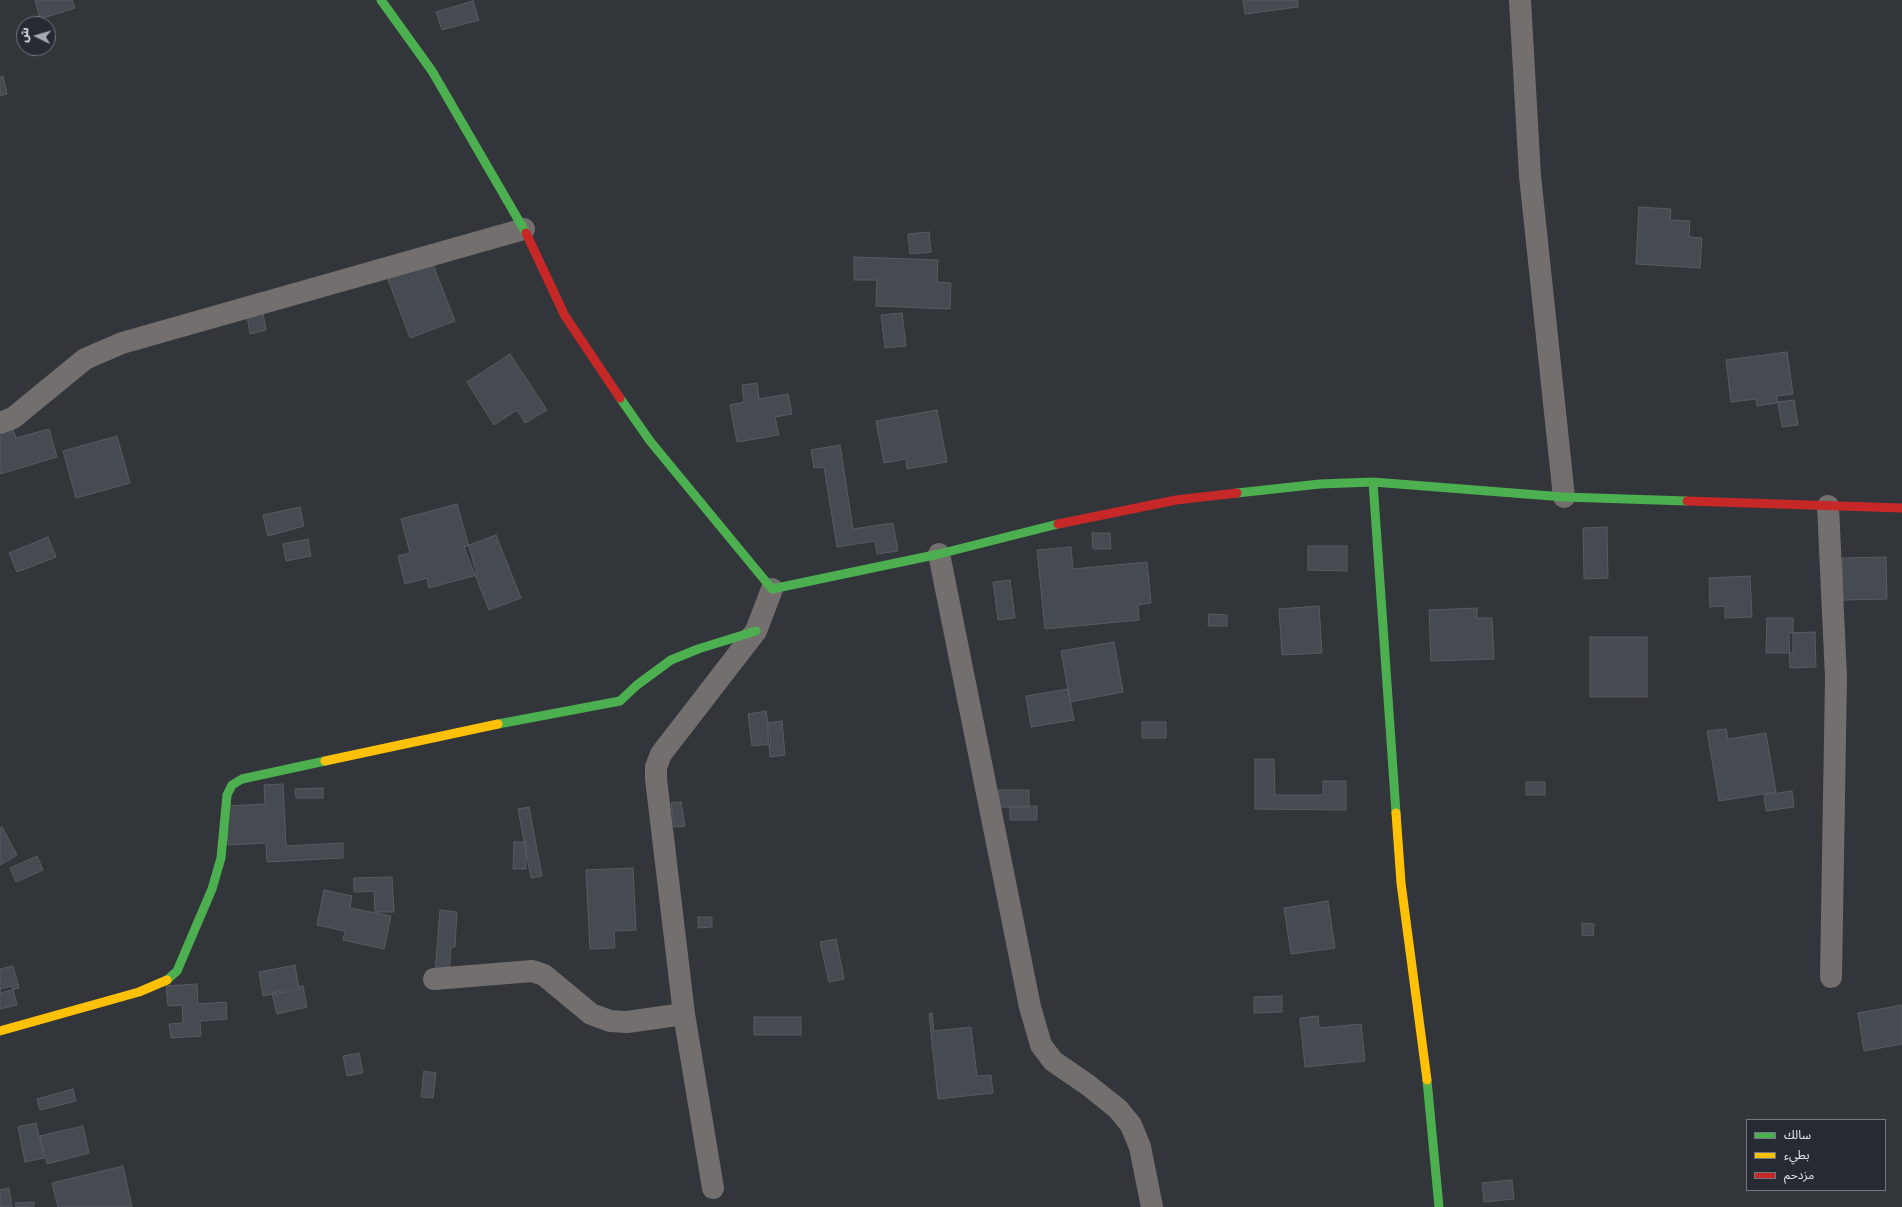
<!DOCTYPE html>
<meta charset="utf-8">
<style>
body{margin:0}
#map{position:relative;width:1902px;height:1207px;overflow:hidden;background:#32353a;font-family:"Alegreya Sans","Noto Sans Arabic",sans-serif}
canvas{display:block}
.legend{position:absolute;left:1746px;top:1119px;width:140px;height:72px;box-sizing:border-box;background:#252a33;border:1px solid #72767e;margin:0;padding:5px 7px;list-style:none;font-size:12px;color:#e6e9ef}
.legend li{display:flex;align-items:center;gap:8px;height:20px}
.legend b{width:20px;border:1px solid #72767e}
.north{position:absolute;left:16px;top:16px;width:40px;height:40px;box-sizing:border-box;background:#252a33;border:1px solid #72767e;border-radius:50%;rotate:275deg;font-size:11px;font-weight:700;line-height:16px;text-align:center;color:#e6e9ef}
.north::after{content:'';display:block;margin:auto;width:14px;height:18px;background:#a7aab0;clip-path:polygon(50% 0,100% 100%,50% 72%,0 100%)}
</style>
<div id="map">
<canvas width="1902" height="1207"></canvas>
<ul class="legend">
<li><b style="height:5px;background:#4caf50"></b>سالك</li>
<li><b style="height:5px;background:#ffc107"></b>بطيء</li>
<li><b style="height:5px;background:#c62828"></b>مزدحم</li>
</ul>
<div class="north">ش</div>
</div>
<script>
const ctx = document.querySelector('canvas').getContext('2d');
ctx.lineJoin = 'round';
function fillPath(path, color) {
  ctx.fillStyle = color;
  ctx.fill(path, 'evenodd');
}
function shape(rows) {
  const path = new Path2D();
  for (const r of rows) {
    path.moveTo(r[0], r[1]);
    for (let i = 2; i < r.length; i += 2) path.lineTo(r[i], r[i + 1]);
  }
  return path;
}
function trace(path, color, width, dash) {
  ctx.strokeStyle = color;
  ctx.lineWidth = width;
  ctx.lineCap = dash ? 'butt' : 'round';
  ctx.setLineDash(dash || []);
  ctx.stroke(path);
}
const building = shape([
 [35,0,72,0,75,8,40,19,35,0],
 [1243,0,1298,0,1298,7,1245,14,1243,0],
 [473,1,479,20,442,30,436,12,473,1],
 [3,76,7,94,0,96,0,77,3,76],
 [1639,207,1671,209,1670,220,1690,221,1689,237,1702,238,1700,268,1636,264,1639,207],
 [929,232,931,252,910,254,908,234,929,232],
 [854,257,938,260,937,282,951,283,950,309,876,306,877,280,854,280,854,257],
 [432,262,455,321,410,338,388,279,432,262],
 [263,313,266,330,250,334,247,316,263,313],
 [902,313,906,346,885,348,881,315,902,313],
 [1787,352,1793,394,1777,396,1777,403,1757,406,1756,399,1731,402,1726,360,1787,352],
 [510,354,547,410,525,423,517,410,494,425,467,382,510,354],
 [757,383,759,399,788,394,792,414,775,417,779,435,737,442,730,405,744,402,742,385,757,383],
 [1794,400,1798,425,1782,427,1778,402,1794,400],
 [937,410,947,462,907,469,906,459,884,463,876,421,937,410],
 [12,427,16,438,49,429,57,457,0,474,0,431,12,427],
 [117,436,130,483,76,498,63,451,117,436],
 [840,445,853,529,893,523,898,551,877,554,875,541,837,547,824,467,814,468,811,450,840,445],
 [457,504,477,575,429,588,427,578,405,584,398,556,410,553,401,519,457,504],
 [300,507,304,526,268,536,263,515,300,507],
 [1607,527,1608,578,1584,579,1583,528,1607,527],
 [1092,533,1110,533,1111,549,1093,549,1092,533],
 [496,535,521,598,489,610,464,547,496,535],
 [48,537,56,557,17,572,9,553,48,537],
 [308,539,311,556,286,561,283,544,308,539],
 [1308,546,1347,546,1347,571,1308,570,1308,546],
 [1071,547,1073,569,1147,562,1151,603,1138,605,1139,620,1045,629,1037,550,1071,547],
 [1886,557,1887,599,1843,600,1842,558,1886,557],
 [1750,576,1752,617,1725,618,1725,606,1710,607,1709,578,1750,576],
 [1010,580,1015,618,998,620,993,582,1010,580],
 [1319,606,1322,653,1282,655,1279,609,1319,606],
 [1477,608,1477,618,1492,618,1494,659,1431,661,1429,610,1477,608],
 [1209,614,1227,615,1227,626,1208,626,1209,614],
 [1767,618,1793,618,1793,653,1766,653,1767,618],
 [1815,632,1816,667,1790,668,1789,633,1815,632],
 [1590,637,1647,637,1647,697,1590,697,1590,637],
 [1114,642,1123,692,1070,702,1061,651,1114,642],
 [1068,689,1074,720,1031,727,1026,696,1068,689],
 [766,711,771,744,752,746,748,714,766,711],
 [782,721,785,755,770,757,767,723,782,721],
 [1142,722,1166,722,1166,738,1142,738,1142,722],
 [1726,729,1728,739,1766,733,1776,792,1719,801,1707,731,1726,729],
 [1255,759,1274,759,1275,795,1323,795,1323,781,1346,781,1346,810,1255,809,1255,759],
 [1526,782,1545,782,1545,795,1526,795,1526,782],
 [283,784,286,846,343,843,343,858,267,862,266,843,228,845,227,806,265,804,264,785,283,784],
 [323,788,323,798,296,798,295,789,323,788],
 [999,790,1029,790,1029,807,999,807,999,790],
 [1792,791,1794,807,1766,811,1764,795,1792,791],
 [681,802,685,826,674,827,671,803,681,802],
 [1010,806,1037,806,1037,820,1010,820,1010,806],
 [529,807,542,876,531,878,518,809,529,807],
 [2,827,17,855,0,865,0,828,2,827],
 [514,842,526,842,526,869,513,869,514,842],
 [37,856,43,870,16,882,10,868,37,856],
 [633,868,636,930,614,931,615,948,590,949,586,870,633,868],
 [392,877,394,912,375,912,374,891,354,892,354,878,392,877],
 [324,890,352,896,350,908,391,916,384,949,343,940,345,931,317,925,324,890],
 [1328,901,1335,948,1291,954,1284,908,1328,901],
 [440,910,457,912,455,947,451,947,449,975,435,974,440,910],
 [698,917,712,917,712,927,698,928,698,917],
 [1582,923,1594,924,1593,936,1582,935,1582,923],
 [836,939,844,979,829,982,820,942,836,939],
 [295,965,299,989,263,996,259,972,295,965],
 [13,966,19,988,0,993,0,969,13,966],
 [197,984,198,1004,226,1002,227,1019,200,1021,201,1036,171,1038,169,1024,183,1023,182,1005,168,1006,166,986,197,984],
 [12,986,17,1005,0,1009,0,989,12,986],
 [303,986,307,1007,277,1014,272,993,303,986],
 [1282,996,1282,1012,1254,1013,1254,997,1282,996],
 [1902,1005,1902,1044,1864,1051,1858,1013,1902,1005],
 [932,1013,934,1031,971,1027,977,1076,991,1075,993,1093,938,1099,929,1014,932,1013],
 [1318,1016,1319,1028,1361,1024,1365,1061,1305,1067,1300,1018,1318,1016],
 [754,1017,801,1017,801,1035,754,1035,754,1017],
 [359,1053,363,1073,347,1076,343,1056,359,1053],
 [424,1071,436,1073,433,1098,421,1097,424,1071],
 [73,1089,76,1101,40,1110,37,1099,73,1089],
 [36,1123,44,1158,25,1162,18,1127,36,1123],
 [83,1126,89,1153,47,1164,40,1136,83,1126],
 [123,1166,132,1207,58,1207,52,1183,123,1166],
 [1512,1180,1514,1199,1484,1202,1482,1183,1512,1180],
 [9,1188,12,1207,0,1207,0,1190,9,1188],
 [34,1202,34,1207,16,1207,15,1203,34,1202]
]);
fillPath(building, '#464b52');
trace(building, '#595b60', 1);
trace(shape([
 [1520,0,1530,176,1564,497],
 [0,423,13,418,85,359,122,343,524,229],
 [1828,506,1836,677,1831,977],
 [939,554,1030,1007,1041,1045,1053,1061,1088,1085,1118,1109,1131,1125,1140,1147,1152,1207],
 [434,979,532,971,544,975,591,1014,610,1021,627,1022,684,1014],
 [713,1188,684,1014,656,779,656,767,661,754,756,631,772,589]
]), '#736f6e', 22);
trace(shape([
 [381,0,432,71,526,233],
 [620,398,650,441,772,589,939,554,1058,524],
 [1373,482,1396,813],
 [1237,493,1320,484,1373,482,1564,497,1687,501],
 [498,724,620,701,637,685,671,660,698,649,756,631],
 [167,980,177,971,212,889,221,858,227,795,232,785,242,779,325,761],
 [1427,1080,1439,1207]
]), '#4caf50', 9);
trace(shape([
 [325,761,498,724],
 [1396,813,1401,883,1427,1080],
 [0,1031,139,992,167,980]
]), '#ffc107', 9);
trace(shape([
 [526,233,565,316,620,398],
 [1687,501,1902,508],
 [1058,524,1176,500,1237,493]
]), '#c62828', 9);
</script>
